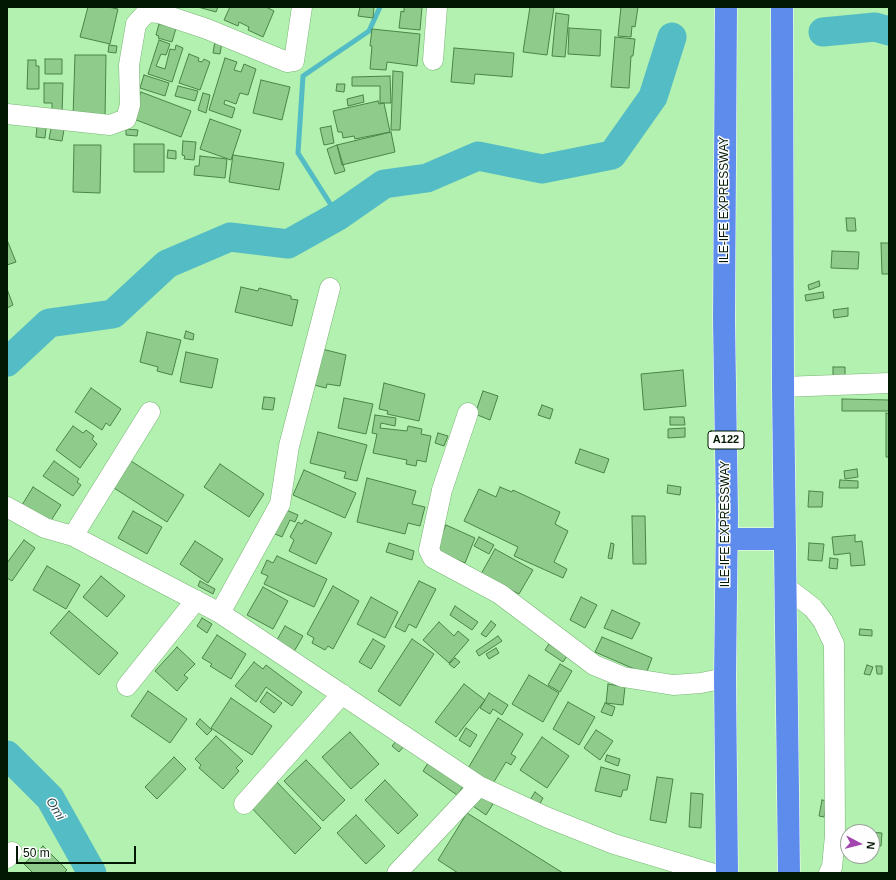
<!DOCTYPE html>
<style>
body{margin:0}
#map{position:relative;width:896px;height:880px;overflow:hidden;background:#b2f1af;font-family:Arial,sans-serif}
canvas{display:block}
.frame{position:absolute;inset:0;border:8px solid #021802;pointer-events:none}
.north{position:absolute;left:840px;top:824px;width:40px;height:40px;box-sizing:border-box;background:#fefefe;border:1px solid #99a299;border-radius:50%;rotate:97deg;font-size:11px;font-weight:700;line-height:16px;text-align:center;color:#021802}
.north::after{content:'';display:block;margin:auto;width:14px;height:18px;background:#a345ae;clip-path:polygon(50% 0,100% 100%,50% 72%,0 100%)}
.scale{position:absolute;left:16px;top:846px;width:120px;height:18px;box-sizing:border-box;border:2px solid #021802;border-top:0;padding-left:5px;font-size:12px;line-height:14px;white-space:nowrap;color:#021802;-webkit-text-stroke:3px #fefefe;paint-order:stroke}
</style>
<div id="map">
<canvas width="896" height="880"></canvas>
<div class="frame"></div>
<div class="north">N</div>
<div class="scale">50 m</div>
</div>
<script>
const ctx = document.querySelector('canvas').getContext('2d');
ctx.lineJoin = 'round';
function shape(rows) {
  const path = new Path2D();
  for (const r of rows) {
    path.moveTo(r[0], r[1]);
    for (let i = 2; i < r.length; i += 2) path.lineTo(r[i], r[i + 1]);
  }
  return path;
}
function trace(path, color, width, dash) {
  ctx.strokeStyle = color;
  ctx.lineWidth = width;
  ctx.lineCap = dash ? 'butt' : 'round';
  ctx.setLineDash(dash || []);
  ctx.stroke(path);
}
function fillPath(path, color) {
  ctx.fillStyle = color;
  ctx.fill(path, 'evenodd');
}
function label(font, color, halo, rows, align = 'center') {
  ctx.font = font + ' Arial,sans-serif';
  ctx.lineWidth = 3;
  ctx.setLineDash([]);
  ctx.textBaseline = 'middle';
  ctx.strokeStyle = halo;
  ctx.fillStyle = color;
  for (const [text, x, y, turn = 0] of rows) {
    ctx.save();
    ctx.translate(x, y);
    ctx.rotate((+turn || 0) * Math.PI / 180);
    ctx.textAlign = isNaN(turn) ? turn : align;
    if (halo) ctx.strokeText(text, 0, 0);
    ctx.fillText(text, 0, 0);
    ctx.restore();
  }
}
trace(shape([
 [338,216,298,153,303,76,369,31,380,7]
]), '#54bcc5', 5);
trace(shape([
 [823,32,875,27,889,31],
 [7,362,49,323,113,314,167,264,230,237,288,244,338,216,384,184,427,178,478,156,542,169,612,155,653,97,672,37],
 [7,755,50,798,92,873]
]), '#54bcc5', 29);
const building = shape([
 [88,7,108,7,118,9,110,44,80,37,88,7],
 [198,7,218,7,216,12,198,7],
 [230,7,266,7,274,11,263,37,248,30,249,27,239,22,238,26,224,20,230,7],
 [360,7,374,7,373,18,358,16,360,7],
 [404,7,422,7,420,30,399,28,401,11,404,12,404,7],
 [530,7,554,7,547,55,523,52,530,7],
 [621,7,638,7,635,27,632,26,631,37,618,36,621,7],
 [556,13,569,15,565,57,552,56,556,13],
 [159,24,176,28,172,42,158,38,159,36,156,35,159,24],
 [569,28,601,30,600,56,568,54,569,28],
 [372,29,420,34,417,66,387,62,386,70,370,69,372,46,370,46,372,29],
 [615,37,635,39,633,56,631,56,629,88,611,87,615,37],
 [159,40,170,44,166,55,161,54,156,66,165,69,170,49,175,50,176,45,183,48,172,82,148,74,159,40],
 [215,41,222,42,220,54,213,53,215,41],
 [109,45,117,46,116,53,108,52,109,45],
 [454,48,514,53,512,77,475,74,474,84,451,82,454,48],
 [189,54,199,58,198,61,202,62,204,59,210,62,200,90,179,83,189,54],
 [75,55,106,55,105,119,73,118,75,55],
 [225,58,237,62,234,70,241,72,244,64,256,69,248,95,240,93,236,104,225,100,224,104,235,108,232,118,209,110,225,58],
 [45,59,62,59,62,74,45,74,45,59],
 [28,60,36,60,36,66,39,66,39,89,27,89,28,60],
 [393,71,403,72,400,130,391,130,393,71],
 [144,75,169,83,165,96,140,88,144,75],
 [390,76,391,103,380,103,380,86,352,86,352,77,390,76],
 [261,80,290,87,282,120,253,113,261,80],
 [44,83,63,83,62,114,52,114,52,103,44,103,44,83],
 [337,84,345,84,344,92,336,91,337,84],
 [178,86,198,91,195,101,175,96,178,86],
 [141,92,191,111,181,137,131,118,141,92],
 [203,93,210,95,206,113,198,110,203,93],
 [363,95,364,102,348,106,347,99,363,95],
 [378,101,379,104,384,103,390,132,355,139,354,136,343,138,342,132,338,132,333,111,378,101],
 [210,119,241,130,231,160,200,149,210,119],
 [52,123,65,124,62,141,49,139,52,123],
 [37,126,46,128,45,138,36,137,37,126],
 [331,126,334,143,324,145,320,128,331,126],
 [126,129,138,130,137,136,126,135,126,129],
 [391,132,395,152,342,165,337,145,391,132],
 [183,141,196,142,194,160,184,159,185,156,182,155,183,141],
 [134,144,164,144,164,172,134,172,134,144],
 [74,145,101,145,100,193,73,192,74,145],
 [337,145,345,171,335,174,327,149,337,145],
 [168,150,176,151,176,159,167,158,168,150],
 [233,155,284,163,279,190,229,182,233,155],
 [200,156,227,159,225,178,194,175,195,166,199,166,200,156],
 [846,218,855,218,856,231,847,231,846,218],
 [7,240,16,262,7,265,7,240],
 [881,243,889,243,889,274,882,274,881,243],
 [832,251,859,252,858,269,831,268,832,251],
 [819,281,820,286,809,290,808,285,819,281],
 [241,287,258,291,259,288,291,296,291,299,298,300,292,326,235,312,241,287],
 [7,289,13,305,7,308,7,289],
 [823,292,824,298,806,301,805,295,823,292],
 [848,308,848,316,834,318,833,310,848,308],
 [186,331,194,334,193,340,184,338,186,331],
 [147,332,181,340,172,375,157,371,158,367,140,362,147,332],
 [322,349,346,355,340,386,327,384,326,388,314,385,322,349],
 [186,352,218,359,212,388,180,382,186,352],
 [833,367,845,367,845,377,833,377,833,367],
 [683,370,686,406,644,410,641,374,683,370],
 [384,383,425,394,419,421,387,414,388,411,379,409,384,383],
 [91,388,121,409,110,426,106,423,102,430,75,412,91,388],
 [483,391,498,396,490,420,475,414,483,391],
 [264,397,275,398,273,410,262,409,264,397],
 [344,398,373,404,366,434,338,428,344,398],
 [842,399,889,400,889,411,842,411,842,399],
 [542,405,553,409,550,419,538,415,542,405],
 [886,413,889,414,889,457,886,457,886,413],
 [375,415,396,418,395,426,381,423,380,428,407,431,408,426,422,429,421,434,431,436,426,462,417,460,416,466,406,464,407,460,373,453,377,434,372,433,375,415],
 [670,417,684,417,685,425,670,425,670,417],
 [73,426,83,433,86,430,94,436,92,439,97,444,80,468,56,450,73,426],
 [685,428,685,437,668,438,668,429,685,428],
 [318,432,367,445,357,481,344,478,346,472,310,463,318,432],
 [438,433,448,436,444,446,435,443,438,433],
 [580,449,609,459,604,473,575,463,580,449],
 [54,461,79,479,77,482,81,485,73,496,43,476,54,461],
 [131,461,184,495,167,522,114,488,131,461],
 [220,464,264,494,249,517,204,487,220,464],
 [857,469,858,477,845,479,844,471,857,469],
 [304,470,356,493,345,518,293,495,304,470],
 [367,478,416,491,412,504,425,507,420,526,408,523,405,534,357,522,367,478],
 [840,480,858,481,858,488,839,488,840,480],
 [668,485,681,487,680,495,667,493,668,485],
 [33,487,61,505,50,522,22,505,33,487],
 [500,487,512,492,513,490,560,512,555,524,568,531,554,562,567,569,563,578,514,556,518,547,464,521,479,489,496,497,500,487],
 [809,491,823,492,822,507,808,507,809,491],
 [284,509,298,515,295,522,290,520,282,537,273,533,284,509],
 [133,511,162,527,147,554,118,538,133,511],
 [632,516,645,516,646,564,633,564,632,516],
 [305,520,332,533,316,564,289,551,294,540,290,537,298,522,302,524,305,520],
 [446,525,475,538,465,563,441,553,433,554,446,525],
 [855,535,855,542,862,541,865,565,851,566,850,553,834,555,832,537,855,535],
 [479,537,494,545,489,554,474,546,479,537],
 [24,540,35,548,12,581,7,578,7,563,24,540],
 [195,541,223,559,208,583,180,564,195,541],
 [389,543,414,551,412,560,386,552,389,543],
 [611,543,614,544,612,559,608,558,611,543],
 [809,543,824,544,822,561,808,560,809,543],
 [495,549,533,570,519,594,481,574,495,549],
 [277,556,327,579,314,607,264,584,268,576,261,573,267,560,273,563,277,556],
 [830,558,838,559,837,569,829,568,830,558],
 [47,566,80,585,66,609,33,590,47,566],
 [101,576,125,596,107,617,83,597,101,576],
 [200,581,215,589,213,594,198,586,200,581],
 [419,581,436,589,416,628,409,624,405,632,395,627,419,581],
 [333,586,359,601,333,649,328,646,325,650,312,643,314,638,307,634,333,586],
 [263,587,288,601,273,629,247,615,263,587],
 [371,597,398,612,385,638,357,624,371,597],
 [581,597,597,605,585,628,570,620,581,597],
 [455,606,478,622,472,630,450,615,455,606],
 [612,610,640,623,632,639,604,628,612,610],
 [69,611,118,653,99,675,50,633,69,611],
 [202,618,212,624,207,633,197,626,202,618],
 [491,621,496,625,486,637,481,634,491,621],
 [439,622,454,636,458,631,469,640,449,663,423,640,439,622],
 [285,626,303,636,292,655,274,645,285,626],
 [860,629,872,630,872,636,859,635,860,629],
 [217,635,246,654,231,679,210,666,212,664,202,658,217,635],
 [498,636,502,641,479,656,476,651,498,636],
 [602,637,652,658,646,674,595,652,602,637],
 [373,639,385,646,371,669,359,662,373,639],
 [412,639,434,654,400,706,378,691,412,639],
 [549,644,567,656,563,662,545,650,549,644],
 [177,647,195,664,184,675,188,678,177,691,155,671,177,647],
 [496,648,499,653,489,659,486,654,496,648],
 [455,658,460,662,454,668,449,664,455,658],
 [254,662,263,669,266,665,302,692,292,706,266,687,256,702,235,686,254,662],
 [560,664,572,671,560,692,548,685,560,664],
 [867,665,873,667,870,675,864,674,867,665],
 [876,666,882,666,882,674,877,674,876,666],
 [529,675,559,693,543,722,512,704,529,675],
 [464,684,485,700,456,737,435,722,464,684],
 [608,684,625,687,623,705,606,703,608,684],
 [148,691,187,719,170,743,131,716,148,691],
 [267,692,282,703,274,713,260,702,267,692],
 [489,693,508,705,502,715,493,709,490,714,480,708,489,693],
 [231,698,272,726,252,755,211,728,231,698],
 [568,702,595,717,579,745,553,729,568,702],
 [605,703,615,707,612,716,601,712,605,703],
 [498,718,523,734,511,754,516,757,511,765,506,762,492,785,467,770,498,718],
 [200,719,212,730,207,735,196,724,200,719],
 [466,728,477,735,470,747,459,740,466,728],
 [596,730,613,741,600,760,584,748,596,730],
 [350,732,379,764,351,789,322,757,350,732],
 [216,736,243,761,236,768,239,771,223,789,199,768,201,765,195,759,216,736],
 [542,737,569,756,547,788,520,770,542,737],
 [398,739,405,745,399,752,392,746,398,739],
 [607,755,620,759,618,766,605,761,607,755],
 [174,757,186,769,157,799,145,787,174,757],
 [432,757,467,781,457,795,423,771,432,757],
 [306,760,345,800,323,821,284,781,306,760],
 [601,767,630,775,627,790,623,790,621,797,595,791,601,767],
 [657,777,673,779,666,823,650,820,657,777],
 [274,779,321,828,295,854,248,804,274,779],
 [385,780,418,815,398,834,365,800,385,780],
 [535,792,543,798,537,809,528,803,535,792],
 [478,793,493,804,486,815,470,804,478,793],
 [691,793,703,794,701,828,689,827,691,793],
 [822,800,827,801,824,817,819,816,822,800],
 [467,813,563,873,458,873,438,860,467,813],
 [356,815,385,846,366,864,337,833,356,815],
 [858,831,882,833,881,846,872,845,872,832,858,831],
 [43,846,67,870,64,873,33,873,24,864,43,846]
]);
fillPath(building, '#8fcc8c');
trace(building, '#4a8448', 1);
const minor = shape([
 [433,60,437,7],
 [7,114,110,125,126,119,130,105,129,65,136,24,147,12,159,13,207,29,287,62,294,61,302,7],
 [783,387,889,383],
 [468,413,442,490,429,550,433,558,500,594,594,665,623,677,673,685,701,683,725,678],
 [7,507,45,528,73,536,220,613,479,786,546,817,614,844,711,873],
 [73,536,150,412],
 [786,587,813,608,823,621,834,644,835,836,832,867,829,873],
 [220,613,280,504,289,446,330,288],
 [127,686,196,600],
 [244,804,342,694],
 [7,858,12,852],
 [397,873,479,786]
]);
const highway = shape([
 [726,7,724,320,727,514,725,678,727,873],
 [782,7,783,387,789,873],
 [727,539,785,539]
]);
trace(minor, '#78b475', 21);
trace(highway, '#fff', 23);
trace(minor, '#fff', 20);
trace(highway, '#5d8cec', 22);
for (const [x, y, w] of [
 [726,440,36]
]) {
  const box = new Path2D();
  box.roundRect(x - w / 2, y - 9, w, 18, 3);
  ctx.fillStyle = '#fefefe';
  ctx.fill(box);
  trace(box, '#021802', 1);
}
label('bold 11px', '#021802', null, [
 ["A122",726,440]
]);
label('12px', '#021802', '#fefefe', [
 ["ILE-IFE EXPRESSWAY",725,200,-90],
 ["ILE-IFE EXPRESSWAY",726,524,-90]
]);
label('italic 13px', '#2d4d50', '#fefefe', [
 ["Omi",55,809,58]
]);
</script>
